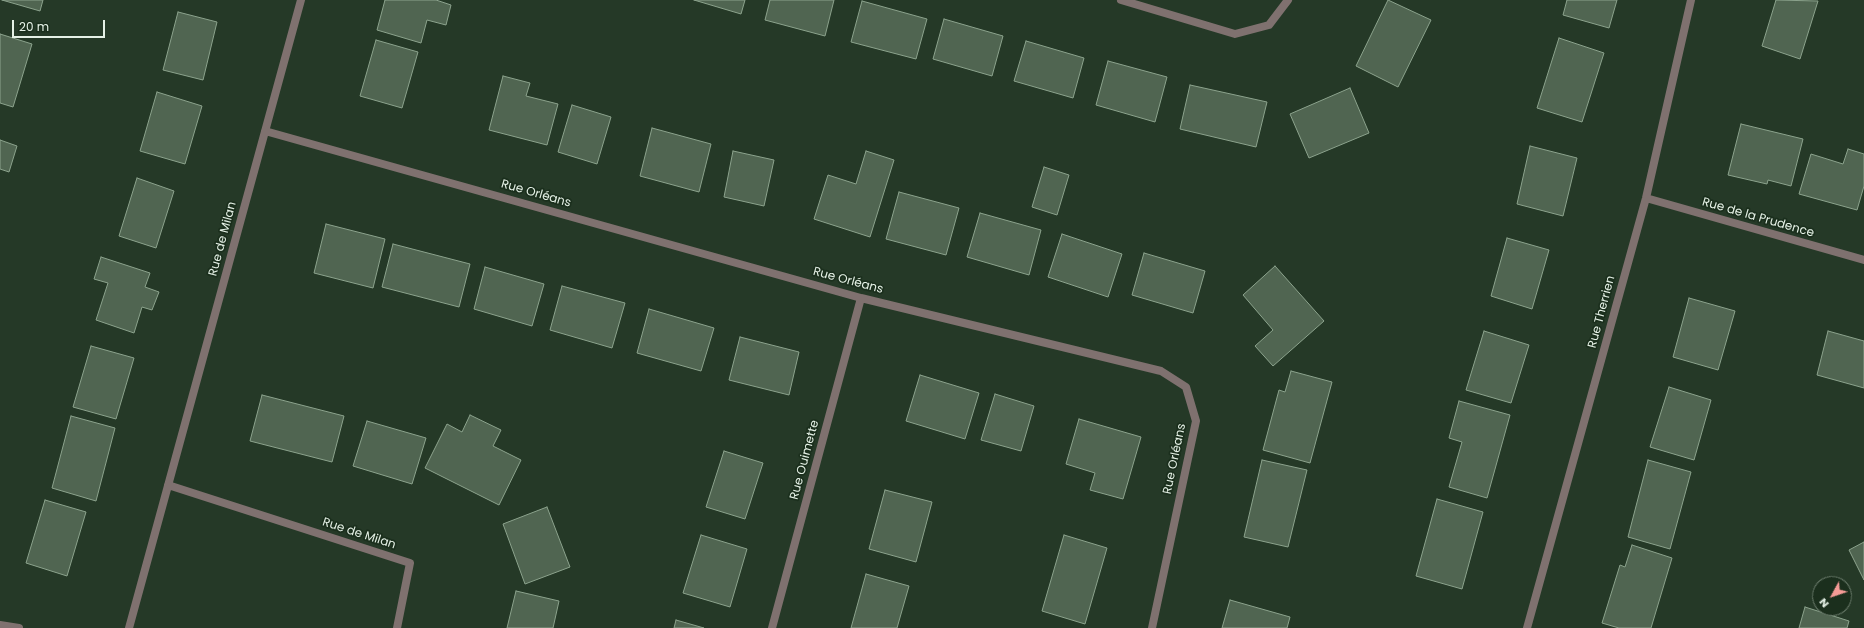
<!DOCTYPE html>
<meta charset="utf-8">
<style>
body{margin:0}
#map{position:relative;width:1864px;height:628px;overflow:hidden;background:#253927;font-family:Poppins,sans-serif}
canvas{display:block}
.north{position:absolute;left:1812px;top:576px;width:40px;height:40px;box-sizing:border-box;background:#1b2f1d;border:1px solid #6c7d6d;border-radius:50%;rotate:230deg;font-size:11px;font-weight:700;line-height:16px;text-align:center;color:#e5f1e6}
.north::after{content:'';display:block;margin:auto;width:14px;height:18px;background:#f59b96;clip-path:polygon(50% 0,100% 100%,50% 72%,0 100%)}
.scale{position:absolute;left:12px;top:20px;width:93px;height:18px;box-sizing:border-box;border:2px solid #e5f1e6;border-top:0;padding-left:5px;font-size:12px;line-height:14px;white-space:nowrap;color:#e5f1e6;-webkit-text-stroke:3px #1b2f1d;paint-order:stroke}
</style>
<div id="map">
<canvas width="1864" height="628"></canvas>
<div class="north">N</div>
<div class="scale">20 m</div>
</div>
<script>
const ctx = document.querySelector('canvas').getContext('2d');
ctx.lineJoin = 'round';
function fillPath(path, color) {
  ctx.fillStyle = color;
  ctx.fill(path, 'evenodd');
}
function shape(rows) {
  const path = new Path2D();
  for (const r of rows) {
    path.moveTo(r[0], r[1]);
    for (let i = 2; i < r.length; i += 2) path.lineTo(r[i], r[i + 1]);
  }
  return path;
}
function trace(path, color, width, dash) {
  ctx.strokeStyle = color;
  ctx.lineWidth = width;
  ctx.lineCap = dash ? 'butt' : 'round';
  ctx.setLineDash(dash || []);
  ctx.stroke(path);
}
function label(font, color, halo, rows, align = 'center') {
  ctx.font = font + ' Poppins,sans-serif';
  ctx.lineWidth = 3.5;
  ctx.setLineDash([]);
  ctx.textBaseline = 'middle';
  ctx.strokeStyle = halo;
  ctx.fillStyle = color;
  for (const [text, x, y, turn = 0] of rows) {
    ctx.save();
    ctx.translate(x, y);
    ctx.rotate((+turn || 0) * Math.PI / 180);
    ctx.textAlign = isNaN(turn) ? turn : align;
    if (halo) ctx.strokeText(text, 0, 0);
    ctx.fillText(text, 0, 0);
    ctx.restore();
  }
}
const building = shape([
 [2,0,43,0,40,11,2,0],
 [385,0,436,0,451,5,446,25,427,20,421,43,377,30,385,0],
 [694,0,745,0,741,14,694,0],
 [770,0,834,0,825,36,765,20,770,0],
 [1388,0,1431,20,1398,87,1356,66,1388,0],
 [1567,0,1617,0,1609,28,1563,15,1567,0],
 [1776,0,1818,1,1800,59,1762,46,1776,0],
 [862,1,927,19,916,59,851,42,862,1],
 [178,12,217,22,203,80,163,70,178,12],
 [944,19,1003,36,992,76,933,59,944,19],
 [0,34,32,44,13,107,0,103,0,34],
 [1559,38,1604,53,1582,122,1537,108,1559,38],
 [376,40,418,52,402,108,360,96,376,40],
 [1026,41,1084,58,1073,98,1014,81,1026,41],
 [1108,61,1167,77,1155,122,1096,105,1108,61],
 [503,76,530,83,526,96,558,104,547,145,489,130,503,76],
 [1190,85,1267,102,1256,147,1180,129,1190,85],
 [1350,88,1369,133,1309,158,1290,114,1350,88],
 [157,92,202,106,185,164,140,151,157,92],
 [572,105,611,117,597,164,558,152,572,105],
 [1741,124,1803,139,1791,186,1768,180,1767,184,1728,175,1741,124],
 [652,128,711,144,699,192,640,176,652,128],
 [0,140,17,146,9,172,0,169,0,140],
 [1530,146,1577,158,1563,216,1517,204,1530,146],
 [1848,149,1864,154,1864,186,1857,210,1799,194,1811,154,1843,164,1848,149],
 [733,151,774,160,764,206,724,197,733,151],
 [866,151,894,160,870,237,814,219,828,175,856,184,866,151],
 [1044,167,1069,175,1057,215,1032,207,1044,167],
 [137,178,174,191,156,248,119,236,137,178],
 [899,192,959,208,946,255,886,239,899,192],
 [980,213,1041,230,1029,275,967,257,980,213],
 [326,224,385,239,373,288,314,273,326,224],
 [1062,234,1122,254,1108,297,1048,277,1062,234],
 [1507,238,1549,250,1532,309,1491,296,1507,238],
 [393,244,470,264,459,307,382,287,393,244],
 [1144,253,1205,271,1193,313,1132,295,1144,253],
 [101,257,150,273,145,287,159,292,152,310,142,307,134,333,96,320,108,283,94,279,101,257],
 [1275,266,1324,321,1273,366,1255,346,1273,330,1243,295,1275,266],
 [485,267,544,284,532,326,474,309,485,267],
 [562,286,625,303,612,348,550,330,562,286],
 [1689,298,1735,311,1718,370,1673,357,1689,298],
 [649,309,714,328,701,371,637,353,649,309],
 [1484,331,1529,345,1511,403,1466,390,1484,331],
 [1828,331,1864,341,1864,388,1817,375,1828,331],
 [740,337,799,352,789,395,729,380,740,337],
 [91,346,134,358,116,419,73,407,91,346],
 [1291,371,1332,382,1310,463,1263,450,1279,390,1285,392,1291,371],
 [920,375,979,393,965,439,906,421,920,375],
 [1669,387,1711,400,1694,460,1650,447,1669,387],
 [995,394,1034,406,1021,451,981,440,995,394],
 [262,395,344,416,332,462,250,441,262,395],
 [1459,401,1510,415,1487,498,1449,487,1462,442,1449,438,1459,401],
 [470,415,501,430,493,446,521,460,499,505,425,468,447,424,462,432,470,415],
 [71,416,115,428,96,501,52,488,71,416],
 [1079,419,1141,437,1123,499,1090,490,1095,473,1066,464,1079,419],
 [367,421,426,438,412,484,353,466,367,421],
 [724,451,763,463,745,519,706,507,724,451],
 [1262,460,1307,470,1288,547,1244,537,1262,460],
 [1648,460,1691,472,1670,549,1628,537,1648,460],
 [885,490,932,502,916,562,869,549,885,490],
 [1437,499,1483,512,1462,589,1416,576,1437,499],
 [45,500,86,512,67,576,26,563,45,500],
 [547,507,570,567,525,584,503,524,547,507],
 [701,535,747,549,730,607,683,593,701,535],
 [1064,535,1107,548,1085,624,1042,611,1064,535],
 [1864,542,1864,580,1849,550,1864,542],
 [1632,545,1672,558,1651,628,1619,628,1602,623,1620,565,1625,567,1632,545],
 [866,574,909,586,897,628,851,628,866,574],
 [516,591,559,601,553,628,507,628,516,591],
 [1230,600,1290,617,1287,628,1222,628,1230,600],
 [1805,607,1849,621,1847,628,1799,628,1805,607],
 [676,620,704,628,674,628,676,620]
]);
fillPath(building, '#506551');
trace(building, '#8ca38d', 1);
trace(shape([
 [1121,0,1235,34,1269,25,1288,0],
 [265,131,861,298,1161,371,1186,387,1196,421,1152,628],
 [1646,198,1864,260],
 [168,485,410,563,397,628],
 [0,625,19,628],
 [129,628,301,0],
 [772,628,861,298],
 [1527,628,1646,198,1691,0]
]), '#7f716f', 8);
label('12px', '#e5f1e6', '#1b2f1d', [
 ["Rue Orléans",536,194,16],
 ["Rue de la Prudence",1758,218,16],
 ["Rue de Milan",223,239,-75],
 ["Rue Orléans",848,281,15],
 ["Rue Therrien",1602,312,-75],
 ["Rue Orléans",1175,459,-78],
 ["Rue Ouimette",805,460,-75],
 ["Rue de Milan",359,534,18]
]);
</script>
